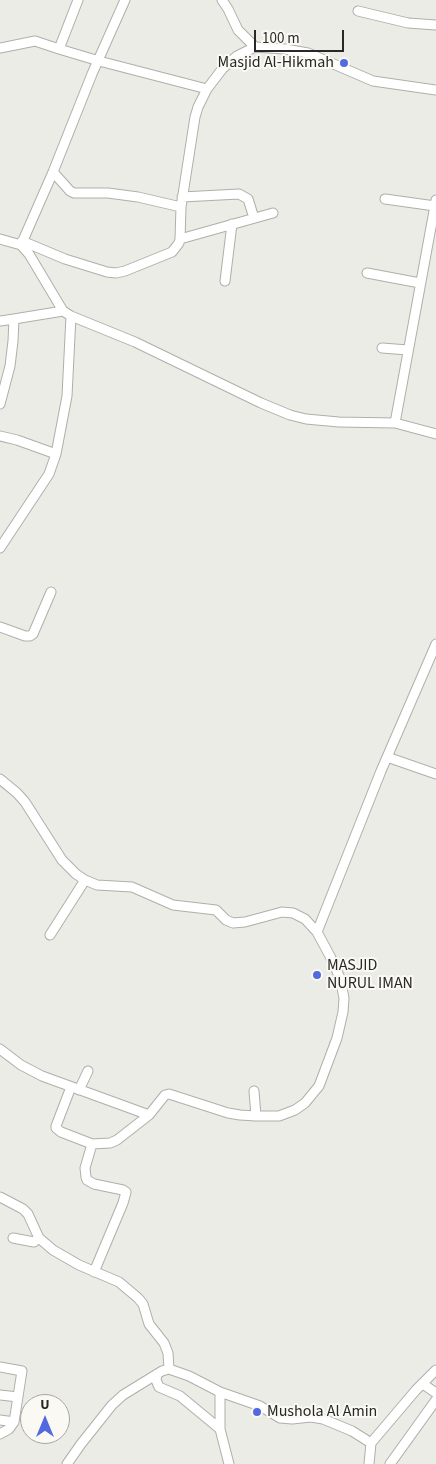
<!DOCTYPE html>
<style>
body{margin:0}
#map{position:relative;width:436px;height:1464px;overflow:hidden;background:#ecece7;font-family:"Source Sans 3",sans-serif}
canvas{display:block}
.north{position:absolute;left:20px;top:1394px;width:50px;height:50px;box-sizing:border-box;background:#faf9f4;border:1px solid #a6a5a2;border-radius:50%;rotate:0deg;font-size:14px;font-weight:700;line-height:20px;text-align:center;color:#282826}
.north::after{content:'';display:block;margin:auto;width:18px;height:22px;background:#5369df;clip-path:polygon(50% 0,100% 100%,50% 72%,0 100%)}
.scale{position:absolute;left:254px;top:30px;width:90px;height:22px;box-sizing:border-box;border:2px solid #282826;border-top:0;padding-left:6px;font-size:15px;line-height:18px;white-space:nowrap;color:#282826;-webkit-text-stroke:4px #faf9f4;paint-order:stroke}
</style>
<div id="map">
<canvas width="436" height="1464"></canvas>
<div class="north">U</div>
<div class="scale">100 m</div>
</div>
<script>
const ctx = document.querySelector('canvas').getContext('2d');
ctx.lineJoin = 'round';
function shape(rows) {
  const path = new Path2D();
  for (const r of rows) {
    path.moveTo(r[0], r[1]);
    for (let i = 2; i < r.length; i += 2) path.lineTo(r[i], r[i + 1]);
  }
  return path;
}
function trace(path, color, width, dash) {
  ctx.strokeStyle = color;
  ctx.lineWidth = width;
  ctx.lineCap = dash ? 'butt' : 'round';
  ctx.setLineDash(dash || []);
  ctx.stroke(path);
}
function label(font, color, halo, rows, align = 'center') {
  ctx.font = font + ' "Source Sans 3",sans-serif';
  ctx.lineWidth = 4;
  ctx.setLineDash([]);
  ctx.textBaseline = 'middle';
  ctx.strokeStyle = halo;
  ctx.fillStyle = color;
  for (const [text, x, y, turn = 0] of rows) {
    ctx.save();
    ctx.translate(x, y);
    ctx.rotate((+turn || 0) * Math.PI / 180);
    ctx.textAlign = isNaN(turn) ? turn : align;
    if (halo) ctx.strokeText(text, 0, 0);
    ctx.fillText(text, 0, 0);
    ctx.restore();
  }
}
const minor = shape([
 [222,0,228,9,238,30,255,47],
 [358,11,408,23,436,25],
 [0,48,35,41,59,49,78,0],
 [59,49,99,61,207,89],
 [53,172,70,191,74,193,108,193,138,197,181,207],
 [182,197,239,194,248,199,254,218],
 [385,199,435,206],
 [0,239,21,245,29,254,63,311,71,316,135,342,261,403,290,415,306,419,339,422,395,423,436,434],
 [180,239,273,213],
 [22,241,65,259,107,272,116,273,125,271,172,252,179,243,180,239,181,207,195,117,198,107,207,89,223,68,237,56,255,47,285,49,308,53,373,81,436,90],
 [21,245,53,172,92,74,125,0],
 [367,273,420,283],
 [225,281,232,224],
 [14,319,63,311],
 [0,321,14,319,13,341,10,366,0,404],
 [382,348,408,350],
 [395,423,436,200],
 [0,436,17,440,56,454],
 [0,548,49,474,56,454,67,396,71,316],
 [0,627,25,636,30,636,33,634,51,592],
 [387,757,436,774],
 [0,779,17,793,25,802,62,860,76,874,85,880,97,885,132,887,173,905,216,910,226,920,233,923,245,922,282,912,293,913,305,919,317,932,381,771,436,644],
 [50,935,85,880],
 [0,1049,21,1065,42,1076,149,1115],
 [71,1087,56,1126,56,1128,61,1132,92,1144,110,1143,117,1140,149,1115,165,1095,169,1094,228,1113,240,1115,256,1116,279,1116,295,1110,305,1103,319,1086,337,1038,343,1012,344,998,340,978,331,958,317,932],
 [79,1090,88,1071],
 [254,1091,256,1116],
 [92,1144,85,1168,86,1177,87,1180,94,1184,123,1190,126,1192,123,1203,94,1272],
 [0,1197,23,1209,28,1214,39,1238,53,1250,79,1265,119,1282,138,1298,143,1304,149,1324,164,1343,168,1353,169,1369],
 [13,1238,34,1242,39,1238],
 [0,1367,22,1371,14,1422,9,1429,0,1434],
 [157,1374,156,1380,159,1387,180,1396,220,1429],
 [423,1384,436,1393],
 [220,1392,220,1429,229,1464],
 [0,1395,18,1397],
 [0,1420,14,1422],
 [67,1464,81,1444,112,1405,123,1395,162,1371,169,1369,189,1376,220,1392,260,1406,280,1418,292,1419,311,1417,323,1419,352,1431,371,1443],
 [369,1464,371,1443,416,1390,436,1370],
 [390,1464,436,1400]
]);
trace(minor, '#afafaa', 11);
trace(minor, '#fff', 9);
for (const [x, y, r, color] of [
 [344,63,5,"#5369df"],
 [317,975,5,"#5369df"],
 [257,1412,5,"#5369df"]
]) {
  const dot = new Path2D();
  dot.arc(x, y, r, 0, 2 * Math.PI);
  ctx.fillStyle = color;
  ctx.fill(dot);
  trace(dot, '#faf9f4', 2);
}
label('16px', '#282826', '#faf9f4', [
 ["Masjid Al-Hikmah",334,63,"right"],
 ["MASJID",327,966],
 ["NURUL IMAN",327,984],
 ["Mushola Al Amin",267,1412]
], 'left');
</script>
